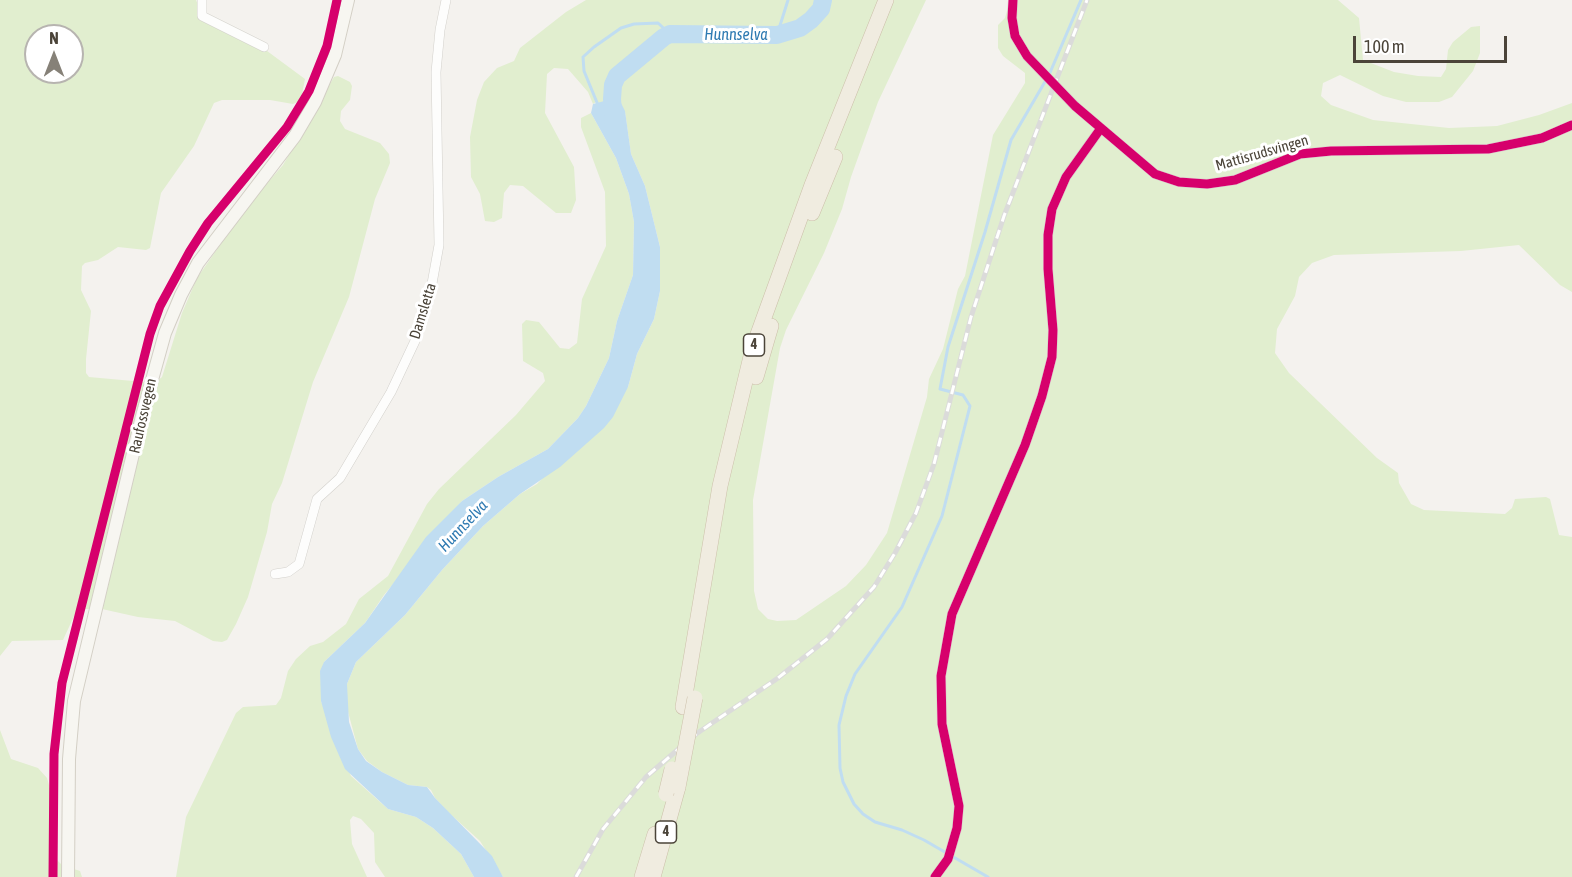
<!DOCTYPE html>
<style>
body{margin:0}
#map{position:relative;width:1572px;height:877px;overflow:hidden;background:#f4f2ee;font-family:"Asap Condensed",sans-serif}
canvas{display:block}
.north{position:absolute;left:24px;top:24px;width:60px;height:60px;box-sizing:border-box;background:#fff;border:2px solid #b7b4b0;border-radius:50%;rotate:0deg;font-size:16px;font-weight:700;line-height:24px;text-align:center;color:#4b4439}
.north::after{content:'';display:block;margin:auto;width:21px;height:27px;background:#868178;clip-path:polygon(50% 0,100% 100%,50% 72%,0 100%)}
.scale{position:absolute;left:1353px;top:36px;width:154px;height:27px;box-sizing:border-box;border:3px solid #4b4439;border-top:0;padding-left:8px;font-size:18px;line-height:21px;white-space:nowrap;color:#4b4439;-webkit-text-stroke:4px #fff;paint-order:stroke}
</style>
<div id="map">
<canvas width="1572" height="877"></canvas>
<div class="north">N</div>
<div class="scale">100 m</div>
</div>
<script>
const ctx = document.querySelector('canvas').getContext('2d');
ctx.lineJoin = 'round';
function fillPath(path, color) {
  ctx.fillStyle = color;
  ctx.fill(path, 'evenodd');
}
function shape(rows) {
  const path = new Path2D();
  for (const r of rows) {
    path.moveTo(r[0], r[1]);
    for (let i = 2; i < r.length; i += 2) path.lineTo(r[i], r[i + 1]);
  }
  return path;
}
function trace(path, color, width, dash) {
  ctx.strokeStyle = color;
  ctx.lineWidth = width;
  ctx.lineCap = dash ? 'butt' : 'round';
  ctx.setLineDash(dash || []);
  ctx.stroke(path);
}
function label(font, color, halo, rows, align = 'center') {
  ctx.font = font + ' "Asap Condensed",sans-serif';
  ctx.lineWidth = 6;
  ctx.setLineDash([]);
  ctx.textBaseline = 'middle';
  ctx.strokeStyle = halo;
  ctx.fillStyle = color;
  for (const [text, x, y, turn = 0] of rows) {
    ctx.save();
    ctx.translate(x, y);
    ctx.rotate((+turn || 0) * Math.PI / 180);
    ctx.textAlign = isNaN(turn) ? turn : align;
    if (halo) ctx.strokeText(text, 0, 0);
    ctx.fillText(text, 0, 0);
    ctx.restore();
  }
}
fillPath(shape([
 [0,0,196,0,201,12,263,48,305,79,302,94,298,102,293,104,270,100,222,100,214,103,194,146,161,193,150,248,146,250,118,247,98,260,85,263,82,266,81,290,91,311,86,359,86,373,89,377,155,383,162,377,182,313,197,278,248,205,283,165,334,77,338,76,350,82,352,86,350,100,341,111,340,121,345,129,380,143,389,154,390,163,375,199,349,297,313,382,282,483,272,504,267,532,248,597,236,624,227,640,222,642,213,641,175,621,138,617,102,609,83,609,75,614,63,640,12,641,0,656],
 [36,36,72,36,72,72,36,72],
 [586,0,926,0,878,102,851,177,842,209,824,253,786,330,780,348,753,500,754,591,758,609,768,619,777,621,796,620,846,586,866,565,887,533,927,397,929,379,943,349,958,289,965,276,993,135,1025,83,1025,73,1003,56,998,48,998,25,1005,18,1010,0,1338,0,1359,18,1363,60,1394,72,1418,76,1441,77,1446,69,1448,50,1453,42,1471,27,1480,26,1480,53,1473,71,1452,97,1439,102,1406,102,1383,96,1340,75,1323,83,1321,96,1331,105,1373,120,1449,128,1497,126,1539,115,1572,103,1572,292,1560,285,1519,245,1461,251,1334,255,1312,263,1299,277,1295,296,1277,329,1275,353,1289,373,1377,458,1398,473,1399,483,1411,504,1424,510,1505,514,1512,508,1515,499,1546,497,1550,499,1559,535,1572,537,1572,877,503,877,480,841,448,812,435,798,431,790,427,787,408,785,382,772,367,761,358,749,347,708,347,684,356,662,405,615,442,570,483,526,520,494,537,484,628,387,637,354,654,319,660,291,660,247,645,186,631,154,625,112,596,102,593,104,588,92,568,69,554,68,547,74,545,113,574,167,576,200,571,213,556,213,523,186,510,185,504,193,502,218,494,222,485,221,480,194,471,177,470,137,477,100,484,82,497,68,514,61,520,48,566,12],
 [591,113,616,158,629,194,634,222,633,275,617,321,609,358,586,406,578,418,548,449,498,477,462,501,384,595,365,623,324,662,321,701,351,776,388,809,416,817,433,828,461,854,474,877,385,877,375,862,374,833,361,819,353,816,350,820,352,844,367,877,176,877,186,817,236,713,243,707,276,705,281,698,288,671,296,659,310,646,323,642,346,624,359,599,388,576,427,504,439,489,516,415,545,381,543,373,523,361,522,324,526,320,539,322,560,348,569,349,577,343,582,299,606,246,605,192,581,127,581,118],
 [0,730,11,759,38,768,47,778,51,792,55,858,62,865,80,871,82,877,0,877]
]), '#e1eecf');
fillPath(shape([
 [612,99,620,101,625,111,631,154,645,186,660,247,660,291,654,319,637,354,628,387,613,417,604,428,560,467,520,494,483,526,442,570,405,615,356,662,347,684,349,722,358,749,366,761,382,772,408,785,427,787,435,798,492,856,503,877,474,877,461,854,433,828,416,817,388,809,345,769,331,737,321,701,320,671,324,662,365,623,426,537,462,501,498,477,548,449,578,418,586,406,609,358,617,321,633,275,634,222,629,194,616,158,591,113,593,104]
]), '#c0ddf1');
trace(shape([
 [777,35,788,0],
 [1049,75,1081,0],
 [598,105,584,71,583,57,594,47,621,28,634,24,658,23,670,34],
 [988,877,924,840,902,830,875,822,863,814,854,804,843,782,840,768,839,725,846,696,855,674,902,607,942,516,970,406,963,395,940,389,948,347,985,232,1011,140,1046,80]
]), '#c0ddf1', 3);
trace(shape([
 [614,124,612,99,613,85,617,76,664,37,670,34,777,35,800,28,811,20,821,9,823,0]
]), '#c0ddf1', 18);
const minor = shape([
 [202,0,202,16,264,47],
 [1013,0,1012,18,1015,36,1027,56],
 [1075,106,1155,174,1179,182,1207,184,1235,180,1300,154,1331,151,1488,149,1542,138,1572,125],
 [275,574,288,572,299,564,317,499,340,478,391,392,415,341,429,300,439,245,436,72,440,30,446,0],
 [935,877,948,859,957,828,959,806,942,724,941,676,952,614,1025,445,1042,396,1052,357,1053,330,1048,269,1048,235,1052,209,1066,177,1101,128]
]);
const secondary = shape([
 [68,877,69,759,74,701,142,416,165,333,181,295,198,263,295,136,315,102,335,55,348,0]
]);
const trunk = shape([
 [812,213,835,157],
 [756,377,771,326],
 [683,707,720,486,753,348,812,185,886,0],
 [642,877,655,834],
 [653,877,678,787]
]);
trace(minor, '#d2d0cb', 10);
trace(secondary, '#d3cfc5', 14);
trace(trunk, '#ccbfa9', 16);
trace(minor, '#fdfdfc', 9);
trace(secondary, '#f7f6f1', 12);
trace(trunk, '#f0ece0', 15);
const rail = shape([
 [576,877,603,829,646,777,696,734,778,678,827,639,874,587,895,553,916,513,934,464,971,317,1004,216,1087,0]
]);
trace(rail, '#dbdbda', 5);
trace(rail, '#fff', 3, [9]);
const minorBridge = shape([
 [1027,56,1075,106]
]);
const trunkBridge = shape([
 [678,787,695,698],
 [666,794,672,769]
]);
trace(minorBridge, '#d2d0cb', 10, []);
trace(trunkBridge, '#ccbfa9', 16, []);
trace(minorBridge, '#fdfdfc', 9);
trace(trunkBridge, '#f0ece0', 15);
trace(shape([
 [1013,0,1012,18,1015,36,1027,56,1075,106,1155,174,1179,182,1207,184,1235,180,1300,154,1331,151,1488,149,1542,138,1572,125],
 [53,877,54,754,62,683,150,334,160,306,190,251,208,223,287,127,309,91,327,46,337,0],
 [935,877,948,859,957,828,959,806,942,724,941,676,952,614,1025,445,1042,396,1052,357,1053,330,1048,269,1048,235,1052,209,1066,177,1101,128]
]), '#d6006c', 9);
for (const [x, y, w] of [
 [754,345,21],
 [666,832,21]
]) {
  const box = new Path2D();
  box.roundRect(x - w / 2, y - 11, w, 22, 4.5);
  ctx.fillStyle = '#fff';
  ctx.fill(box);
  trace(box, '#4b4439', 1.5);
}
label('bold 14px', '#4b4439', null, [
 ["4",754,345],
 ["4",666,832]
]);
label('15px', '#4b4439', '#fff', [
 ["Mattisrudsvingen",1262,153,-16],
 ["Damsletta",423,311,-73],
 ["Raufossvegen",143,416,-77]
]);
label('italic 16px', '#2e7ab2', '#fff', [
 ["Hunnselva",736,35],
 ["Hunnselva",463,526,-47]
]);
</script>
